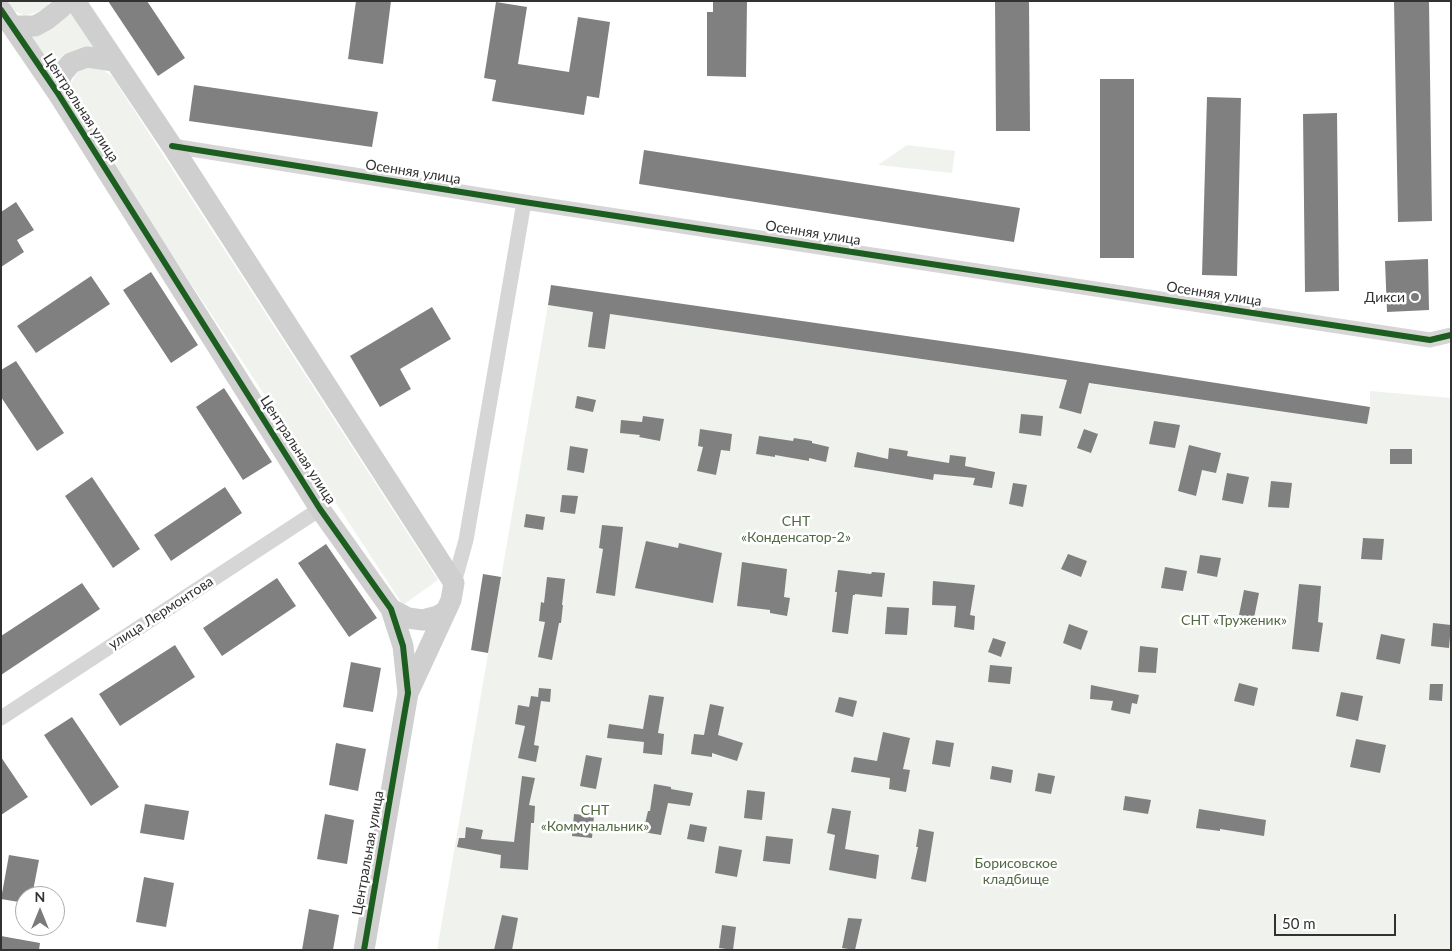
<!DOCTYPE html>
<meta charset="utf-8">
<style>
body{margin:0}
#map{position:relative;width:1452px;height:951px;overflow:hidden;background:#fff;font-family:Lato,sans-serif}
canvas{display:block}
.frame{position:absolute;inset:0;border:2px solid #323232;pointer-events:none}
.north{position:absolute;left:15px;top:886px;width:50px;height:50px;box-sizing:border-box;background:#fff;border:1px solid #adadad;border-radius:50%;rotate:0deg;font-size:14px;font-weight:700;line-height:20px;text-align:center;color:#323232}
.north::after{content:'';display:block;margin:auto;width:18px;height:22px;background:#7a7a7a;clip-path:polygon(50% 0,100% 100%,50% 72%,0 100%)}
.scale{position:absolute;left:1274px;top:914px;width:122px;height:22px;box-sizing:border-box;border:2px solid #323232;border-top:0;padding-left:6px;font-size:15px;line-height:18px;white-space:nowrap;color:#323232;-webkit-text-stroke:4px #fff;paint-order:stroke}
</style>
<div id="map">
<canvas width="1452" height="951"></canvas>
<div class="frame"></div>
<div class="north">N</div>
<div class="scale">50 m</div>
</div>
<script>
const ctx = document.querySelector('canvas').getContext('2d');
ctx.lineJoin = 'round';
function fillPath(path, color) {
  ctx.fillStyle = color;
  ctx.fill(path, 'evenodd');
}
function shape(rows) {
  const path = new Path2D();
  for (const r of rows) {
    path.moveTo(r[0], r[1]);
    for (let i = 2; i < r.length; i += 2) path.lineTo(r[i], r[i + 1]);
  }
  return path;
}
function trace(path, color, width, dash) {
  ctx.strokeStyle = color;
  ctx.lineWidth = width;
  ctx.lineCap = dash ? 'butt' : 'round';
  ctx.setLineDash(dash || []);
  ctx.stroke(path);
}
function label(font, color, halo, rows, align = 'center') {
  ctx.font = font + ' Lato,sans-serif';
  ctx.lineWidth = 5;
  ctx.setLineDash([]);
  ctx.textBaseline = 'middle';
  ctx.strokeStyle = halo;
  ctx.fillStyle = color;
  for (const [text, x, y, turn = 0] of rows) {
    ctx.save();
    ctx.translate(x, y);
    ctx.rotate((+turn || 0) * Math.PI / 180);
    ctx.textAlign = isNaN(turn) ? turn : align;
    if (halo) ctx.strokeText(text, 0, 0);
    ctx.fillText(text, 0, 0);
    ctx.restore();
  }
}
fillPath(shape([
 [6,1,51,1,43,10,25,16,10,9],
 [69,5,95,50,53,74,26,33],
 [96,65,112,76,438,580,403,605,68,97,70,85,79,69],
 [907,145,955,151,952,173,878,165],
 [548,305,1367,424,1370,407,1370,391,1451,398,1451,950,437,950]
]), '#f0f3ed');
fillPath(shape([
 [108,1,147,1,185,58,158,76],
 [356,1,391,1,383,64,348,59],
 [713,1,747,1,746,77,707,76,707,12,713,12],
 [995,1,1029,1,1030,131,996,131],
 [1394,1,1429,1,1432,221,1398,222],
 [496,2,527,7,518,64,569,72,578,17,610,22,599,98,587,96,584,115,492,101,496,80,484,78],
 [1100,79,1134,79,1134,258,1100,258],
 [194,85,378,112,372,147,189,121],
 [1207,97,1241,98,1237,276,1202,275],
 [1337,113,1339,291,1305,292,1303,114],
 [644,150,1020,208,1014,242,639,184],
 [16,202,34,230,17,240,24,252,1,267,1,212],
 [1428,259,1429,310,1387,312,1385,261],
 [151,272,198,345,171,363,123,290],
 [91,276,110,304,36,353,17,326],
 [551,285,1018,352,1370,407,1367,424,1089,383,1081,414,1059,408,1067,380,610,314,605,349,588,347,593,312,548,305],
 [432,307,451,339,400,369,411,389,380,407,350,356],
 [16,361,64,433,37,451,1,397,1,370],
 [224,388,272,462,243,480,196,407],
 [577,396,596,400,593,412,575,408],
 [1021,414,1043,416,1041,436,1019,433],
 [643,416,664,419,660,441,639,437,640,435,620,433,621,420,642,422],
 [1154,421,1180,425,1175,448,1149,444],
 [700,429,732,434,730,451,721,450,716,475,697,471,703,447,698,446],
 [1084,429,1098,434,1091,453,1077,448],
 [759,436,793,441,794,438,812,441,812,443,829,447,826,462,809,458,809,461,775,455,775,457,756,454],
 [1189,445,1221,453,1216,473,1202,470,1196,496,1178,491],
 [570,446,588,449,584,473,567,470],
 [889,448,908,451,907,456,949,463,950,455,966,457,965,466,995,472,992,488,973,485,975,478,934,474,933,480,854,467,857,452,888,459],
 [1390,449,1412,449,1412,464,1390,464],
 [1227,473,1249,477,1243,504,1222,500],
 [92,477,140,549,113,568,65,496],
 [1271,481,1292,483,1289,508,1268,507],
 [1013,483,1027,485,1023,507,1009,504],
 [225,487,242,513,171,561,154,535],
 [562,495,578,496,575,514,560,512],
 [526,514,545,517,543,530,524,527],
 [602,525,623,527,615,596,596,593,603,549,599,548],
 [1363,538,1384,539,1382,560,1361,559],
 [646,541,678,548,679,543,722,553,713,603,635,588],
 [326,544,377,618,349,637,298,563],
 [1068,554,1087,561,1081,577,1061,569],
 [1200,555,1221,558,1217,577,1197,573],
 [742,562,787,569,784,597,790,598,787,616,770,613,770,610,737,606],
 [1165,567,1187,571,1183,591,1161,588],
 [838,570,871,574,872,572,885,573,882,597,855,594,855,595,853,595,848,634,832,632,837,592,835,592],
 [483,574,501,577,488,653,471,650],
 [547,577,565,579,562,605,563,605,561,623,559,623,552,660,538,657,545,622,539,621,541,602,544,603],
 [277,578,296,606,222,656,203,628],
 [933,581,975,585,970,615,975,616,974,630,954,627,956,606,932,605],
 [82,583,100,609,1,675,1,636],
 [1299,584,1321,586,1318,622,1323,623,1319,652,1292,649],
 [1244,590,1259,593,1254,618,1239,615],
 [887,607,909,608,907,635,885,634],
 [1433,623,1451,625,1449,648,1431,646],
 [1069,624,1088,631,1081,650,1063,643],
 [1381,634,1405,639,1400,664,1376,659],
 [993,638,1006,642,1001,657,988,652],
 [175,645,195,677,120,726,99,694],
 [1140,646,1158,648,1156,673,1138,672],
 [351,662,381,668,373,712,343,707],
 [990,665,1012,667,1010,684,988,682],
 [1239,683,1258,688,1254,706,1234,701],
 [1430,684,1443,684,1442,701,1429,700],
 [1091,685,1139,695,1137,704,1132,703,1130,714,1111,710,1113,701,1090,699],
 [539,688,551,689,550,702,541,701,534,745,539,746,536,762,518,758,525,726,515,724,518,705,529,707,531,696,538,697],
 [1341,692,1363,696,1358,721,1336,716],
 [649,695,664,697,658,733,664,734,662,755,643,753,644,742,607,738,609,724,643,729],
 [839,697,857,701,853,717,835,712],
 [710,704,724,707,718,735,743,743,737,761,712,753,712,757,691,754,694,734,704,735],
 [72,717,119,787,91,806,44,735],
 [883,732,910,738,903,769,910,770,906,792,889,789,890,778,851,772,854,757,877,761],
 [1356,739,1386,745,1380,773,1350,767],
 [936,740,954,743,950,767,932,764],
 [336,743,366,749,358,791,329,785],
 [586,755,602,758,596,789,580,786],
 [1,757,28,797,1,815],
 [992,766,1013,770,1011,783,990,779],
 [1038,773,1055,776,1051,794,1035,791],
 [522,776,535,778,529,805,535,806,534,823,531,823,528,870,500,868,501,855,457,847,459,838,465,838,466,827,483,830,481,839,514,842],
 [654,784,671,787,671,789,693,793,690,806,668,803,661,835,643,832,648,811,650,811],
 [747,790,765,792,762,820,744,818],
 [1125,796,1151,800,1148,814,1123,810],
 [145,804,189,811,184,840,140,833],
 [832,808,851,811,845,849,879,855,876,879,829,870,835,835,827,833],
 [1199,809,1266,820,1264,836,1220,829,1220,831,1196,828],
 [325,814,354,820,347,864,317,859],
 [574,814,594,816,592,838,572,836],
 [690,824,707,827,704,842,687,839],
 [919,829,934,832,926,882,911,879,918,847,916,847],
 [766,836,793,839,790,864,763,861],
 [719,846,742,850,737,877,715,873],
 [9,855,39,860,32,896,25,896,25,903,1,899],
 [144,877,174,883,166,927,136,922],
 [309,909,339,915,333,950,302,950],
 [502,915,518,918,512,950,494,950],
 [848,918,862,919,855,950,842,948],
 [722,925,736,927,733,950,719,948],
 [1,936,40,943,39,950,1,950]
]), '#808080');
trace(shape([
 [172,146,524,202,1430,340,1451,335],
 [454,583,466,540,524,202],
 [1,718,320,509]
]), '#d6d6d6', 15);
trace(shape([
 [75,1,172,146,454,583,451,600,446,611,408,693],
 [1,10,57,92,320,509,391,609,403,646,408,693,364,950],
 [12,26,35,26,46,20,61,8,64,1],
 [57,92,62,74,71,63,87,57,114,61],
 [391,609,408,618,423,620,438,616,446,611]
]), '#cfcfcf', 21);
trace(shape([
 [1,10,57,92,320,509,391,609,403,646,408,693,364,950],
 [172,146,524,202,1430,340,1451,335]
]), '#1b5e20', 6);
for (const [x, y, r, color] of [
 [1415,297,5,"#7a7a7a"]
]) {
  const dot = new Path2D();
  dot.arc(x, y, r, 0, 2 * Math.PI);
  ctx.fillStyle = color;
  ctx.fill(dot);
  trace(dot, '#fff', 2);
}
label('14px', '#323232', '#fff', [
 ["Центральная улица",81,108,57],
 ["Осенняя улица",413,172,9],
 ["Осенняя улица",813,233,9],
 ["Осенняя улица",1214,294,9],
 ["Центральная улица",298,450,57],
 ["улица Лермонтова",161,613,-33],
 ["Центральная улица",368,853,-80]
]);
label('14px', '#323232', '#fff', [
 ["Дикси",1405,297]
], 'right');
label('14px', '#526a43', '#fff', [
 ["СНТ",796,521],
 ["«Конденсатор-2»",796,537],
 ["СНТ «Труженик»",1234,620],
 ["СНТ",595,810],
 ["«Коммунальник»",595,826],
 ["Борисовское",1016,863],
 ["кладбище",1016,879]
]);
</script>
